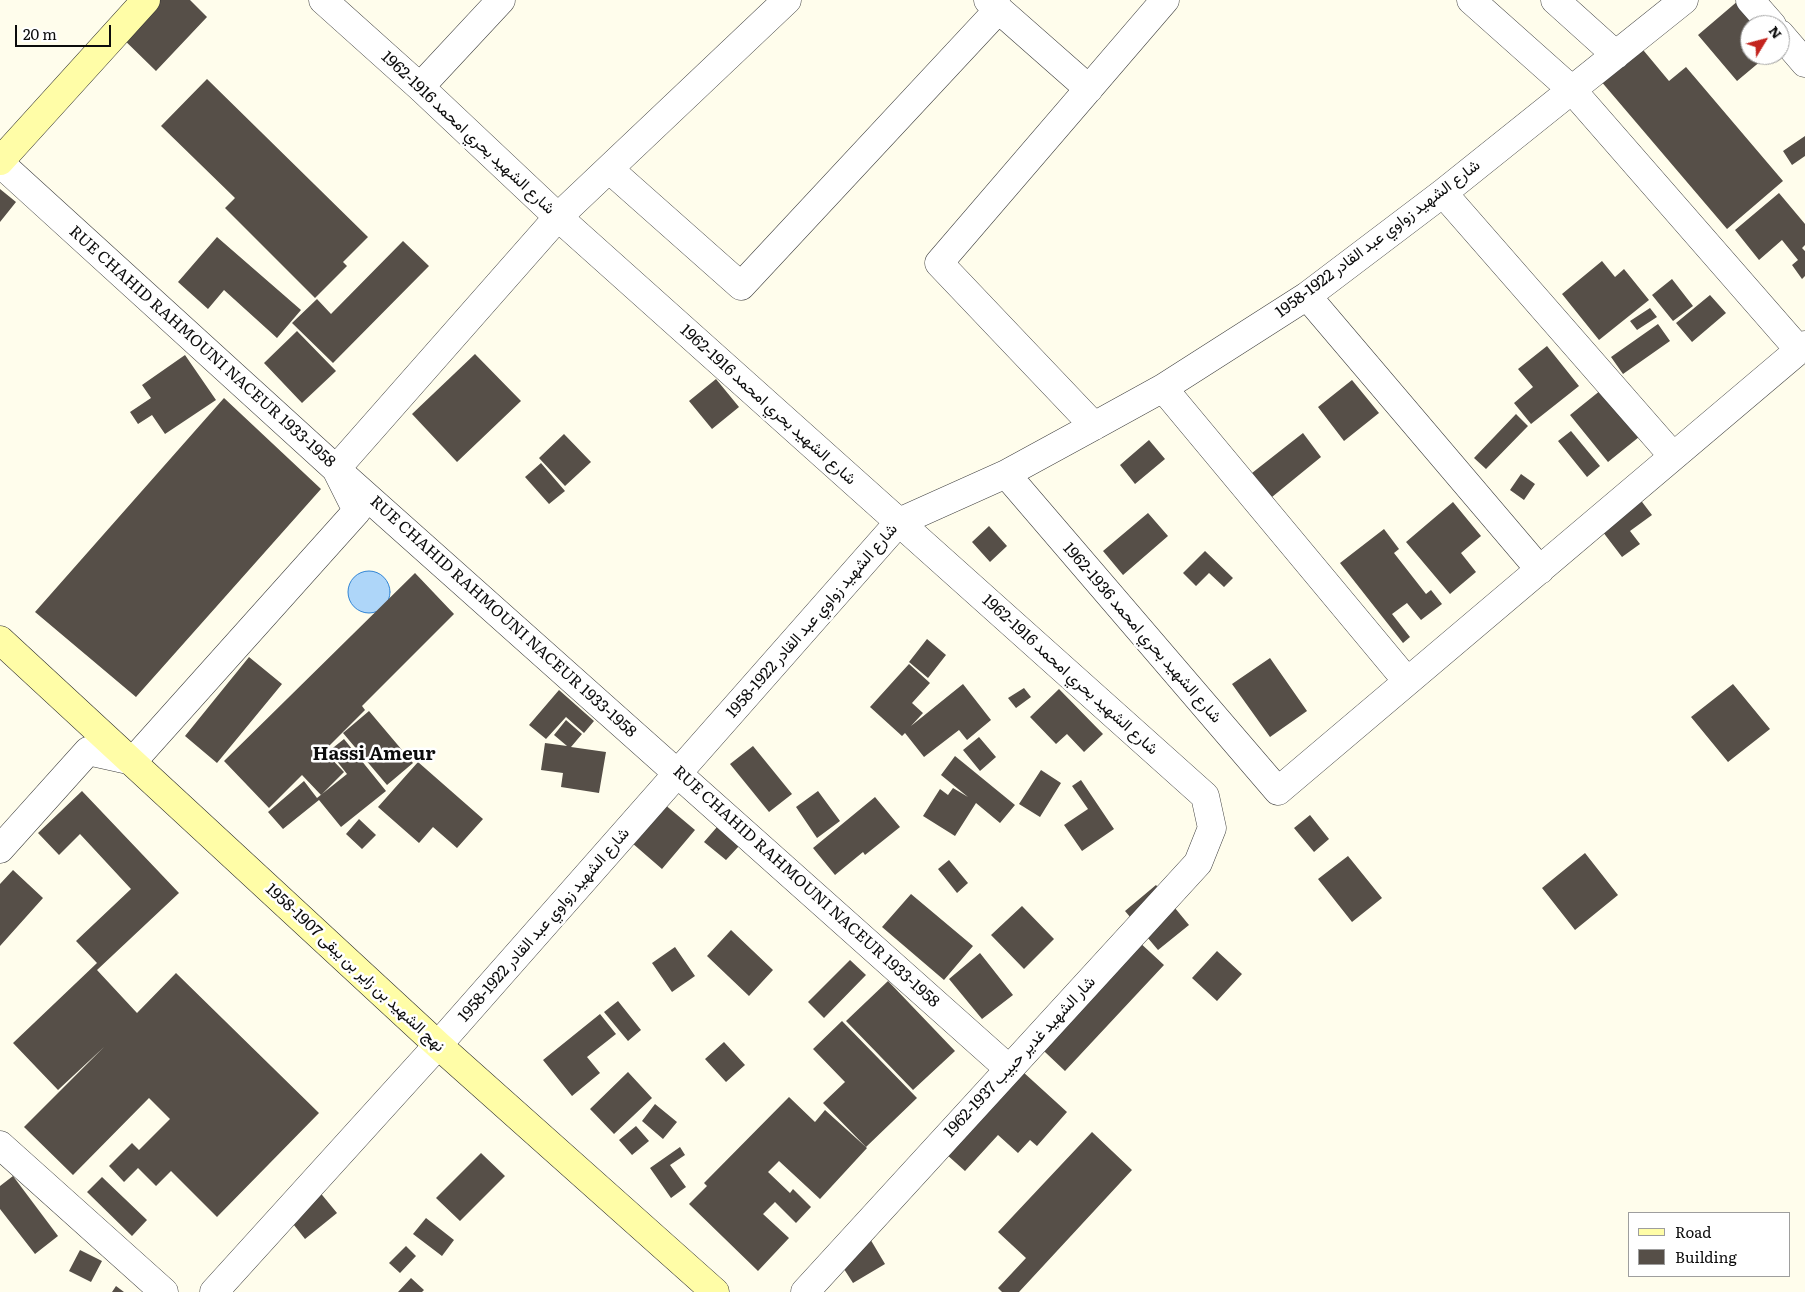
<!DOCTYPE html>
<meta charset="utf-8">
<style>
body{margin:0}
#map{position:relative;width:1805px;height:1292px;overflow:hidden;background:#fffdec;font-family:Literata,serif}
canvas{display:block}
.legend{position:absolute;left:1628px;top:1212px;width:162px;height:65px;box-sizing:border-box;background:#fff;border:1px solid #9e9e9e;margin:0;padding:6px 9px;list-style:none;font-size:15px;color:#0c0c0c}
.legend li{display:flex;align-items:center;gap:10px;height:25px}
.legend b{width:25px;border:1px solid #9e9e9e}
.north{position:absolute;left:1740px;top:15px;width:50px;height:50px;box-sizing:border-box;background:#fff;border:1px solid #9e9e9e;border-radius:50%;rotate:53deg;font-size:14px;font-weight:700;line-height:20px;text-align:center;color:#0c0c0c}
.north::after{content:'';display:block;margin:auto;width:18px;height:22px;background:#c3241e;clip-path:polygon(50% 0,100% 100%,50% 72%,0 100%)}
.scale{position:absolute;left:15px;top:25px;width:96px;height:22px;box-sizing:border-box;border:2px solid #0c0c0c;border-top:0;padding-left:6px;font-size:15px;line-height:18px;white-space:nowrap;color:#0c0c0c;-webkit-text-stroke:4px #fff;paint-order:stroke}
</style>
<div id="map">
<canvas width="1805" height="1292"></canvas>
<ul class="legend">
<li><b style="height:6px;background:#fffda7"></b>Road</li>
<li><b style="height:14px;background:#564f48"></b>Building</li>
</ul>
<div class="north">N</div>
<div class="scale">20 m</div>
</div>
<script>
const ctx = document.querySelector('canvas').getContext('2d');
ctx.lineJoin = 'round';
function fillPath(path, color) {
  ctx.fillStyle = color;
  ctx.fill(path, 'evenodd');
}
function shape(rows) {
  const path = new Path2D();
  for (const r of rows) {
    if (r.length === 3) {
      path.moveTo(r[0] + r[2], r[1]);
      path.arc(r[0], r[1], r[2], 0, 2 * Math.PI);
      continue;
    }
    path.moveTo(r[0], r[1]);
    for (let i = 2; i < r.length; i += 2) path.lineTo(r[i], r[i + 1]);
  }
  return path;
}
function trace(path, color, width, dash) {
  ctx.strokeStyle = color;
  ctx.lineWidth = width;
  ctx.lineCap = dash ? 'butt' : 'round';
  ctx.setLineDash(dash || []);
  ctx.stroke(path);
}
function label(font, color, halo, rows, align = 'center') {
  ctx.font = font + ' Literata,Vazirmatn,serif';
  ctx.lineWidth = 5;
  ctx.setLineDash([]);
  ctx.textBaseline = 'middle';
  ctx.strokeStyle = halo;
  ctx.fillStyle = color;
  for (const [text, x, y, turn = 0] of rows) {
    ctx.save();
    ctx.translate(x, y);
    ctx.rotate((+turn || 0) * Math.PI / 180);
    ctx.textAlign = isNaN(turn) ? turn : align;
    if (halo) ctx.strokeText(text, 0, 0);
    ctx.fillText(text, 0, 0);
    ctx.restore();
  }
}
const water = shape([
 [369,592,21]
]);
fillPath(water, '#aed6f9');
trace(water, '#3184d4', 1);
fillPath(shape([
 [142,0,190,0,207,17,156,71,114,30],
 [1739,0,1779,25,1750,25,1750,55,1768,55,1737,81,1698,35],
 [1634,39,1669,81,1686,67,1783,181,1727,229,1594,73],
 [207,79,368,237,343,262,347,266,315,298,225,208,235,198,161,126],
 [1805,136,1805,156,1792,165,1783,151],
 [0,189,16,202,0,222],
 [1779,193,1805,224,1805,245,1802,248,1805,251,1805,276,1802,279,1792,265,1798,260,1782,240,1759,260,1735,230],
 [217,237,301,310,277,338,224,290,208,309,178,282],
 [403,241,429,266,333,363,292,323,317,299,331,314],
 [1602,261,1615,277,1624,269,1649,300,1599,340,1562,294],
 [1672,279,1693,306,1673,321,1652,295],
 [1710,295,1726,313,1692,342,1676,323],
 [1650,308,1657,317,1637,330,1630,321],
 [1658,324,1670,341,1623,374,1611,357],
 [297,331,336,371,302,403,264,363],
 [1547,346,1579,386,1531,424,1514,403,1533,387,1518,369],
 [475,354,521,401,457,462,412,414],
 [185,355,216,400,165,434,152,415,138,424,130,412,151,398,142,385],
 [716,379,739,407,712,429,689,401],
 [1352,380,1379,413,1344,441,1318,407],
 [1601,390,1639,437,1608,462,1570,415],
 [224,398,321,489,136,697,35,612],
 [1516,414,1528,426,1486,469,1474,458],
 [1571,431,1600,466,1587,477,1558,441],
 [1303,433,1321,457,1272,497,1252,473],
 [564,434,591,462,565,486,539,458],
 [1149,440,1165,459,1135,484,1120,465],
 [541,463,565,491,549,504,525,477],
 [1521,474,1535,484,1524,500,1510,490],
 [1633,490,1652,515,1630,531,1640,544,1622,557,1593,519],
 [1453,502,1481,536,1461,553,1476,572,1450,594,1406,542],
 [1148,513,1168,536,1123,575,1103,551],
 [989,526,1007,546,990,562,972,542],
 [1384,529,1399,549,1394,553,1426,594,1431,590,1442,604,1421,620,1407,603,1392,614,1410,637,1403,643,1340,563],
 [1205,551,1233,578,1224,587,1209,573,1196,586,1183,573],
 [415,573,454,614,362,706,365,710,324,751,344,772,321,795,302,775,269,808,224,761],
 [927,639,946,655,928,678,909,662],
 [249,657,282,684,217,763,185,736],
 [1270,658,1307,711,1270,737,1232,684],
 [909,664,930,683,912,703,923,713,911,726,963,684,991,720,967,740,959,730,924,757,905,733,902,736,870,707],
 [1733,684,1770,729,1728,762,1691,717],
 [1024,688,1031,697,1016,708,1008,698],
 [1059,689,1103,734,1084,752,1067,734,1056,744,1030,717],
 [559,690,594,721,584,733,566,717,546,739,529,725],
 [369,711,413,763,387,785,343,733],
 [566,720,582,734,571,747,606,752,599,793,561,787,563,773,541,770,545,743,567,746,554,735],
 [979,737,996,757,980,771,963,750],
 [344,739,386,791,341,827,319,800,283,829,268,812,304,781,317,798,347,774,329,751],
 [753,746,792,794,769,812,730,764],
 [955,756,1015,805,1000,823,976,803,955,836,923,816,940,789,948,795,953,788,968,797,941,775],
 [418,762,483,819,457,848,433,827,419,843,378,807],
 [1041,770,1061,783,1040,817,1019,804],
 [1081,780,1114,829,1082,851,1064,825,1088,809,1072,786],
 [82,791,179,893,97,970,137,1013,176,973,319,1113,217,1217,171,1171,156,1186,138,1168,124,1182,109,1166,132,1143,139,1150,170,1119,149,1098,73,1175,24,1127,104,1047,58,1090,13,1043,97,963,76,941,131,889,80,834,59,855,38,833],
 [818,791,840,821,817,838,796,807],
 [875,797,900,827,865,855,863,852,835,875,813,848],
 [657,798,695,830,662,869,624,836],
 [1310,815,1329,839,1314,852,1294,828],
 [359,819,376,835,362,849,346,834],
 [717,827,739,846,726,860,704,842],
 [1585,853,1618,895,1575,930,1542,888],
 [1348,856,1382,898,1352,922,1318,879],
 [949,860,968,883,957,893,938,869],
 [13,870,43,898,0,946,0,884],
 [1156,885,1189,925,1158,950,1125,911],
 [911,894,973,946,944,980,882,927],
 [1022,906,1054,939,1024,969,991,935],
 [1124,928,1164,965,1065,1071,1026,1034],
 [731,930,773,970,749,996,707,956],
 [675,947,695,976,672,992,652,963],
 [1217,951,1242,974,1217,1001,1192,978],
 [980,953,1013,995,982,1019,949,979],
 [850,960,866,975,824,1018,808,1002],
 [888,981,955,1051,913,1090,846,1021],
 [618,1001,641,1030,628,1041,604,1012],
 [600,1014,616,1034,587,1057,600,1073,572,1096,543,1060],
 [842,1021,917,1098,866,1147,823,1103,845,1082,813,1049],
 [724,1042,745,1065,726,1082,705,1059],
 [1011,1061,1067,1112,1037,1146,1030,1140,1018,1153,998,1135,965,1171,936,1145],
 [628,1072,652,1098,614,1134,590,1109],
 [789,1097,815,1122,825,1110,867,1148,820,1199,779,1161,768,1172,790,1193,793,1189,811,1207,796,1223,775,1202,763,1214,789,1238,758,1271,689,1204,707,1186,704,1183],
 [655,1104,677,1122,663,1139,642,1121],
 [636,1126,649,1141,632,1155,619,1140],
 [1092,1132,1132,1170,1019,1292,1002,1292,998,1288,1026,1258,998,1232],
 [680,1147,685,1155,670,1165,686,1187,671,1198,650,1168],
 [481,1153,505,1176,460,1221,436,1198],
 [13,1176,58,1236,35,1254,0,1209,0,1186],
 [102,1177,147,1220,132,1236,87,1192],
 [318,1190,337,1213,305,1239,286,1215],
 [426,1218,454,1240,442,1256,413,1234],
 [866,1232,885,1264,853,1283,833,1252],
 [406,1246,416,1256,400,1273,389,1263],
 [80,1250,102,1261,91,1282,69,1271],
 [411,1278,424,1290,422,1292,398,1292],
 [116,1286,124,1292,112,1292]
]), '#564f48');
const minor = shape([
 [323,0,420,87,558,217,1205,796,1212,828,1198,863,805,1292],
 [988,0,1089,89],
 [1471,0,1572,90,1799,350],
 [1555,0,1616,55],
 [1750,0,1772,25],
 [1780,34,1805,63],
 [420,87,501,0],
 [0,163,336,469,1009,1069],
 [609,169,741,286,999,9],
 [1443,193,1673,456],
 [1307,296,1540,570],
 [1163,388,1407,681],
 [1094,426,939,263,1165,0],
 [1006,474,1278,791,1805,345],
 [0,849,88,751,133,761,357,511,336,469,558,217,787,0],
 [0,1145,164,1292],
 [214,1292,438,1045,899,522,1006,474,1094,426,1163,388,1307,296,1443,193,1684,0]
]);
const secondary = shape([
 [0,161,146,0],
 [0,640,438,1045,715,1292]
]);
trace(minor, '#3f3f3f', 29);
trace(secondary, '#2e2e2e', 29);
trace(minor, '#fff', 28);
trace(secondary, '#fffda7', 28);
label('16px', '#0c0c0c', '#fff', [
 ["شارع الشهيد بحري امحمد 1916-1962",468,133,43],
 ["شارع الشهيد زواوي عبد القادر 1922-1958",1378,239,-37],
 ["RUE CHAHID RAHMOUNI NACEUR 1933-1958",202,347,42],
 ["شارع الشهيد بحري امحمد 1916-1962",768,405,42],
 ["RUE CHAHID RAHMOUNI NACEUR 1933-1958",503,617,42],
 ["شارع الشهيد زواوي عبد القادر 1922-1958",812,621,-49],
 ["شارع الشهيد بحري امحمد 1936-1962",1142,633,49],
 ["شارع الشهيد بحري امحمد 1916-1962",1070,675,42],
 ["RUE CHAHID RAHMOUNI NACEUR 1933-1958",806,887,42],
 ["شارع الشهيد زواوي عبد القادر 1922-1958",544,925,-49],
 ["نهج الشهيد بن زاير بن يبقى 1907-1958",355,968,43],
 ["شار الشهيد غدير حبيب 1937-1962",1020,1057,-47]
]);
label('bold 19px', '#0c0c0c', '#fff', [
 ["Hassi Ameur",374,754]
]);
</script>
